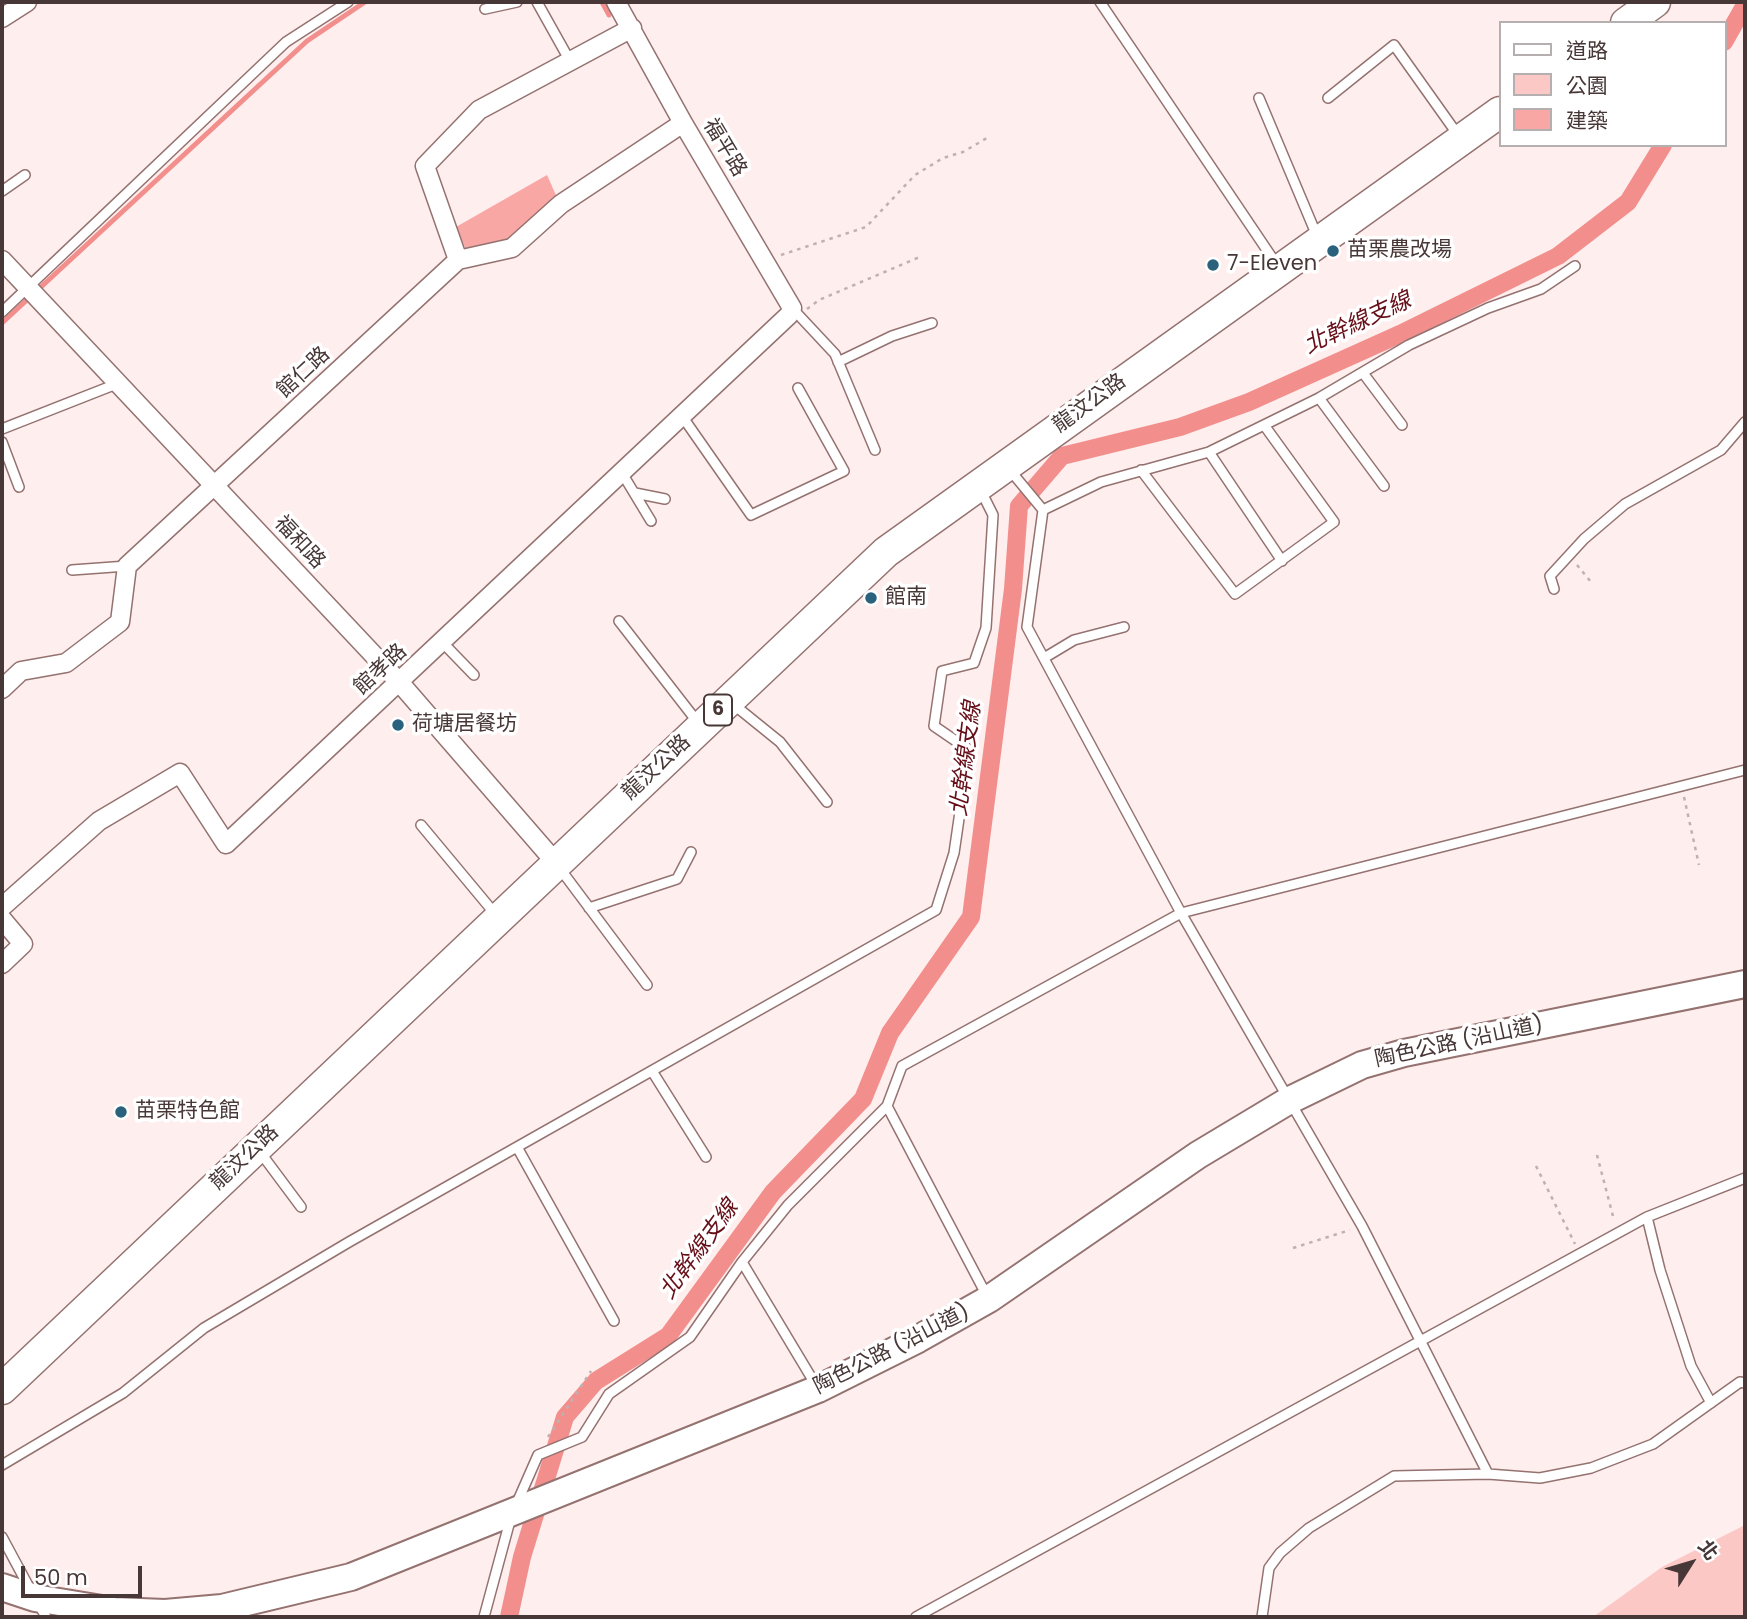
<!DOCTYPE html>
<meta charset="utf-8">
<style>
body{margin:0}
#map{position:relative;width:1747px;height:1619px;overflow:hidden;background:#feeeed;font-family:Poppins,"Noto Sans TC",sans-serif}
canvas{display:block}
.frame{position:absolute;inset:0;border:4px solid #473837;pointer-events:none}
.legend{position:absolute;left:1499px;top:21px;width:228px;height:126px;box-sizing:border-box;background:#fff;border:2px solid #b5afaf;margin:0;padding:9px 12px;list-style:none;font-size:21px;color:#473837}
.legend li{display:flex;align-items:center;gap:14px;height:35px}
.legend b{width:35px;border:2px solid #b5afaf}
.north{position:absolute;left:1656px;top:1528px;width:70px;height:70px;-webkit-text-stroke:5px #fff;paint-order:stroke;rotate:53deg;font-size:19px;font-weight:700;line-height:28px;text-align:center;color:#473837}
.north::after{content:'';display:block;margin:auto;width:24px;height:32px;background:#473837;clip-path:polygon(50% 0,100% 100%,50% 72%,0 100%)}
.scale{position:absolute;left:21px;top:1566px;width:121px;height:32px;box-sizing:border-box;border:4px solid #473837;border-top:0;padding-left:9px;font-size:21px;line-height:24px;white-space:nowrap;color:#473837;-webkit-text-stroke:5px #fff;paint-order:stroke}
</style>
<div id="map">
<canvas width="1747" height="1619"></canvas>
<div class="frame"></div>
<ul class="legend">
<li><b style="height:9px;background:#fff"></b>道路</li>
<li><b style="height:19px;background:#fbc8c6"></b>公園</li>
<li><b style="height:19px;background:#f8a7a4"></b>建築</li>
</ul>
<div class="north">北</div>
<div class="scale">50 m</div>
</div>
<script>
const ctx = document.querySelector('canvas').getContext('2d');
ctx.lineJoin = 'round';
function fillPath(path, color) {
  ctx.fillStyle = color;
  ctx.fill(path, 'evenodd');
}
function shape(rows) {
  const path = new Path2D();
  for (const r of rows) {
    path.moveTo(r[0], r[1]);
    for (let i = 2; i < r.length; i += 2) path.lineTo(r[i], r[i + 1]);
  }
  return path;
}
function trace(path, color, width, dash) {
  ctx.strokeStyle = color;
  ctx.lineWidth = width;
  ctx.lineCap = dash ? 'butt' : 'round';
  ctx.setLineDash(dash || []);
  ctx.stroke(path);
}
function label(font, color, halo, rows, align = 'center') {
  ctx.font = font + ' Poppins,"Noto Sans TC",sans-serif';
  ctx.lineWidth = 7;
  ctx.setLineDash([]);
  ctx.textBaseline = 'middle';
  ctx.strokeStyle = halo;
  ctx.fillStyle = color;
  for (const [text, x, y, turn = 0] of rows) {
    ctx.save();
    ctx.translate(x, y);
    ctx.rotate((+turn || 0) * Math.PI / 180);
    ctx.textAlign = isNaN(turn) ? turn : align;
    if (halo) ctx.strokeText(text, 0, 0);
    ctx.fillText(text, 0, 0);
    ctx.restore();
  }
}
fillPath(shape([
 [1745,1525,1745,1617,1593,1617,1662,1567]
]), '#fbc8c6');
trace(shape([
 [602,2,609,15],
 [2,323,307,41,365,2]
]), '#f28f8d', 5);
trace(shape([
 [1724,42,1745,5],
 [509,1617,522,1557,565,1417,596,1381,668,1336,773,1192,863,1099,890,1033,971,917,1013,589,1019,506,1062,456,1180,427,1249,402,1400,334,1558,256,1628,202,1663,145]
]), '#f28f8d', 18);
fillPath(shape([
 [547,175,559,202,511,245,468,254,456,227]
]), '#f8a7a4');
const service = shape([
 [537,2,570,61],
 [1100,2,1277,265],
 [485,9,517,2],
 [1259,98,1317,236],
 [1328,98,1394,45,1458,135],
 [2,191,25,175],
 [792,308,835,354,875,450],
 [2,312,286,42,348,2],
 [838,362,892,336,932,323],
 [1363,373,1402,425],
 [1319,398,1384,486],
 [682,416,751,515,844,471,798,388],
 [2,429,119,383],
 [2,442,19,487],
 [1209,452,1282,561],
 [1009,469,1043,510,1027,627,1181,913,1362,1226,1488,1474],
 [1141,470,1235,594,1334,522,1264,425],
 [622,473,651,521],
 [635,493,665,499],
 [1043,510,1101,482,1209,452,1319,398,1409,345,1488,308,1541,289,1575,266],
 [72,570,127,566],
 [1554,589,1550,576,1584,539,1625,504,1721,450,1745,422],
 [619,621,699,724],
 [443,643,474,675],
 [1044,658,1074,640,1124,627],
 [733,704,780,742,827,802],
 [421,825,496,915],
 [558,866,647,985],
 [589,908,677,879,691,852],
 [652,1071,706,1157],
 [887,1106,988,1298],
 [517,1147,614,1321],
 [260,1152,301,1207],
 [1647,1217,1660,1270,1691,1366,1711,1403],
 [742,1262,817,1387],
 [2,1465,123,1393,204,1328,349,1242,936,910,954,853,969,750,934,726,942,671,974,663,986,628,993,515,981,491],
 [516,1505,538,1455,582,1437,609,1394,690,1337,742,1262,788,1205,887,1106,902,1066,1181,913,1745,770],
 [2,1537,31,1591],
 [38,1603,46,1617],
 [484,1617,511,1517],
 [916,1617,1647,1217,1745,1178],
 [1262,1617,1269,1568,1280,1553,1309,1528,1394,1476,1488,1474,1540,1478,1591,1468,1653,1444,1740,1382,1745,1383]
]);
const minor = shape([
 [2,18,27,2],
 [2,260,400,683,556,863],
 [458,260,425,166,479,110,632,28],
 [2,689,21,671,66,663,120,622,127,566,458,260,512,248,561,204,683,123],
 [2,907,99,821,180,773,226,844,789,315,792,308,683,123,616,2],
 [2,919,23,944,2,964]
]);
const secondary = shape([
 [2,1587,35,1598,114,1611,165,1613,222,1608,351,1577,818,1389,918,1339,989,1299,1198,1155,1288,1101,1362,1065,1404,1053,1745,984]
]);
const primary = shape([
 [1626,23,1655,2],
 [2,1389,886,552,1500,112]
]);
trace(service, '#947270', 12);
trace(minor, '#947270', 21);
trace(secondary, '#947270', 30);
trace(primary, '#947270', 33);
trace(shape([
 [781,255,866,227,915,175,943,158,963,152,987,138],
 [807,309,819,300,922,256],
 [1577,565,1591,582],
 [1684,797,1699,865],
 [1597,1155,1614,1220],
 [1536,1166,1575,1244],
 [1293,1248,1350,1230],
 [548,1437,591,1371]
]), '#c0b0af', 2.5, [3.5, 5]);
trace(service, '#fff', 9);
trace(minor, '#fff', 18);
trace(secondary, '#fff', 26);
trace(primary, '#fff', 30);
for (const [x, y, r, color] of [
 [1333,251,7,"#2a617c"],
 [1213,265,7,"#2a617c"],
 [871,598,7,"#2a617c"],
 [398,725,7,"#2a617c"],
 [121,1112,7,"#2a617c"]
]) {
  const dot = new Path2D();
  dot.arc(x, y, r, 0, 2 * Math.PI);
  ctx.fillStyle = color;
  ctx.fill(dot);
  trace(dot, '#fff', 2.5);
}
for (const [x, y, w] of [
 [718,710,28]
]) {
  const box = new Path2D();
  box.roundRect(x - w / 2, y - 15.5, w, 31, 5);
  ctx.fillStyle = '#fff';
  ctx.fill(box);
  trace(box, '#473837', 2);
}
label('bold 19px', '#473837', null, [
 ["6",718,710]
]);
label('21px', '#473837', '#fff', [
 ["福平路",724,148,59],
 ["館仁路",304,373,-43],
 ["龍汶公路",1090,404,-36],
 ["福和路",299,543,47],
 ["館孝路",381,670,-43],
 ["龍汶公路",657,768,-43],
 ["陶色公路 (沿山道)",1459,1043,-12],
 ["龍汶公路",245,1158,-43],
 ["陶色公路 (沿山道)",892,1350,-27]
]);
label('21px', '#473837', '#fff', [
 ["苗栗農改場",1347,251],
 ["7-Eleven",1227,265],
 ["館南",885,598],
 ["荷塘居餐坊",412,725],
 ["苗栗特色館",135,1112]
], 'left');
label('italic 23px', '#670f19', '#fff', [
 ["北幹線支線",1358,324,-25],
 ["北幹線支線",967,759,-83],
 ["北幹線支線",700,1250,-54]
]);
</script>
